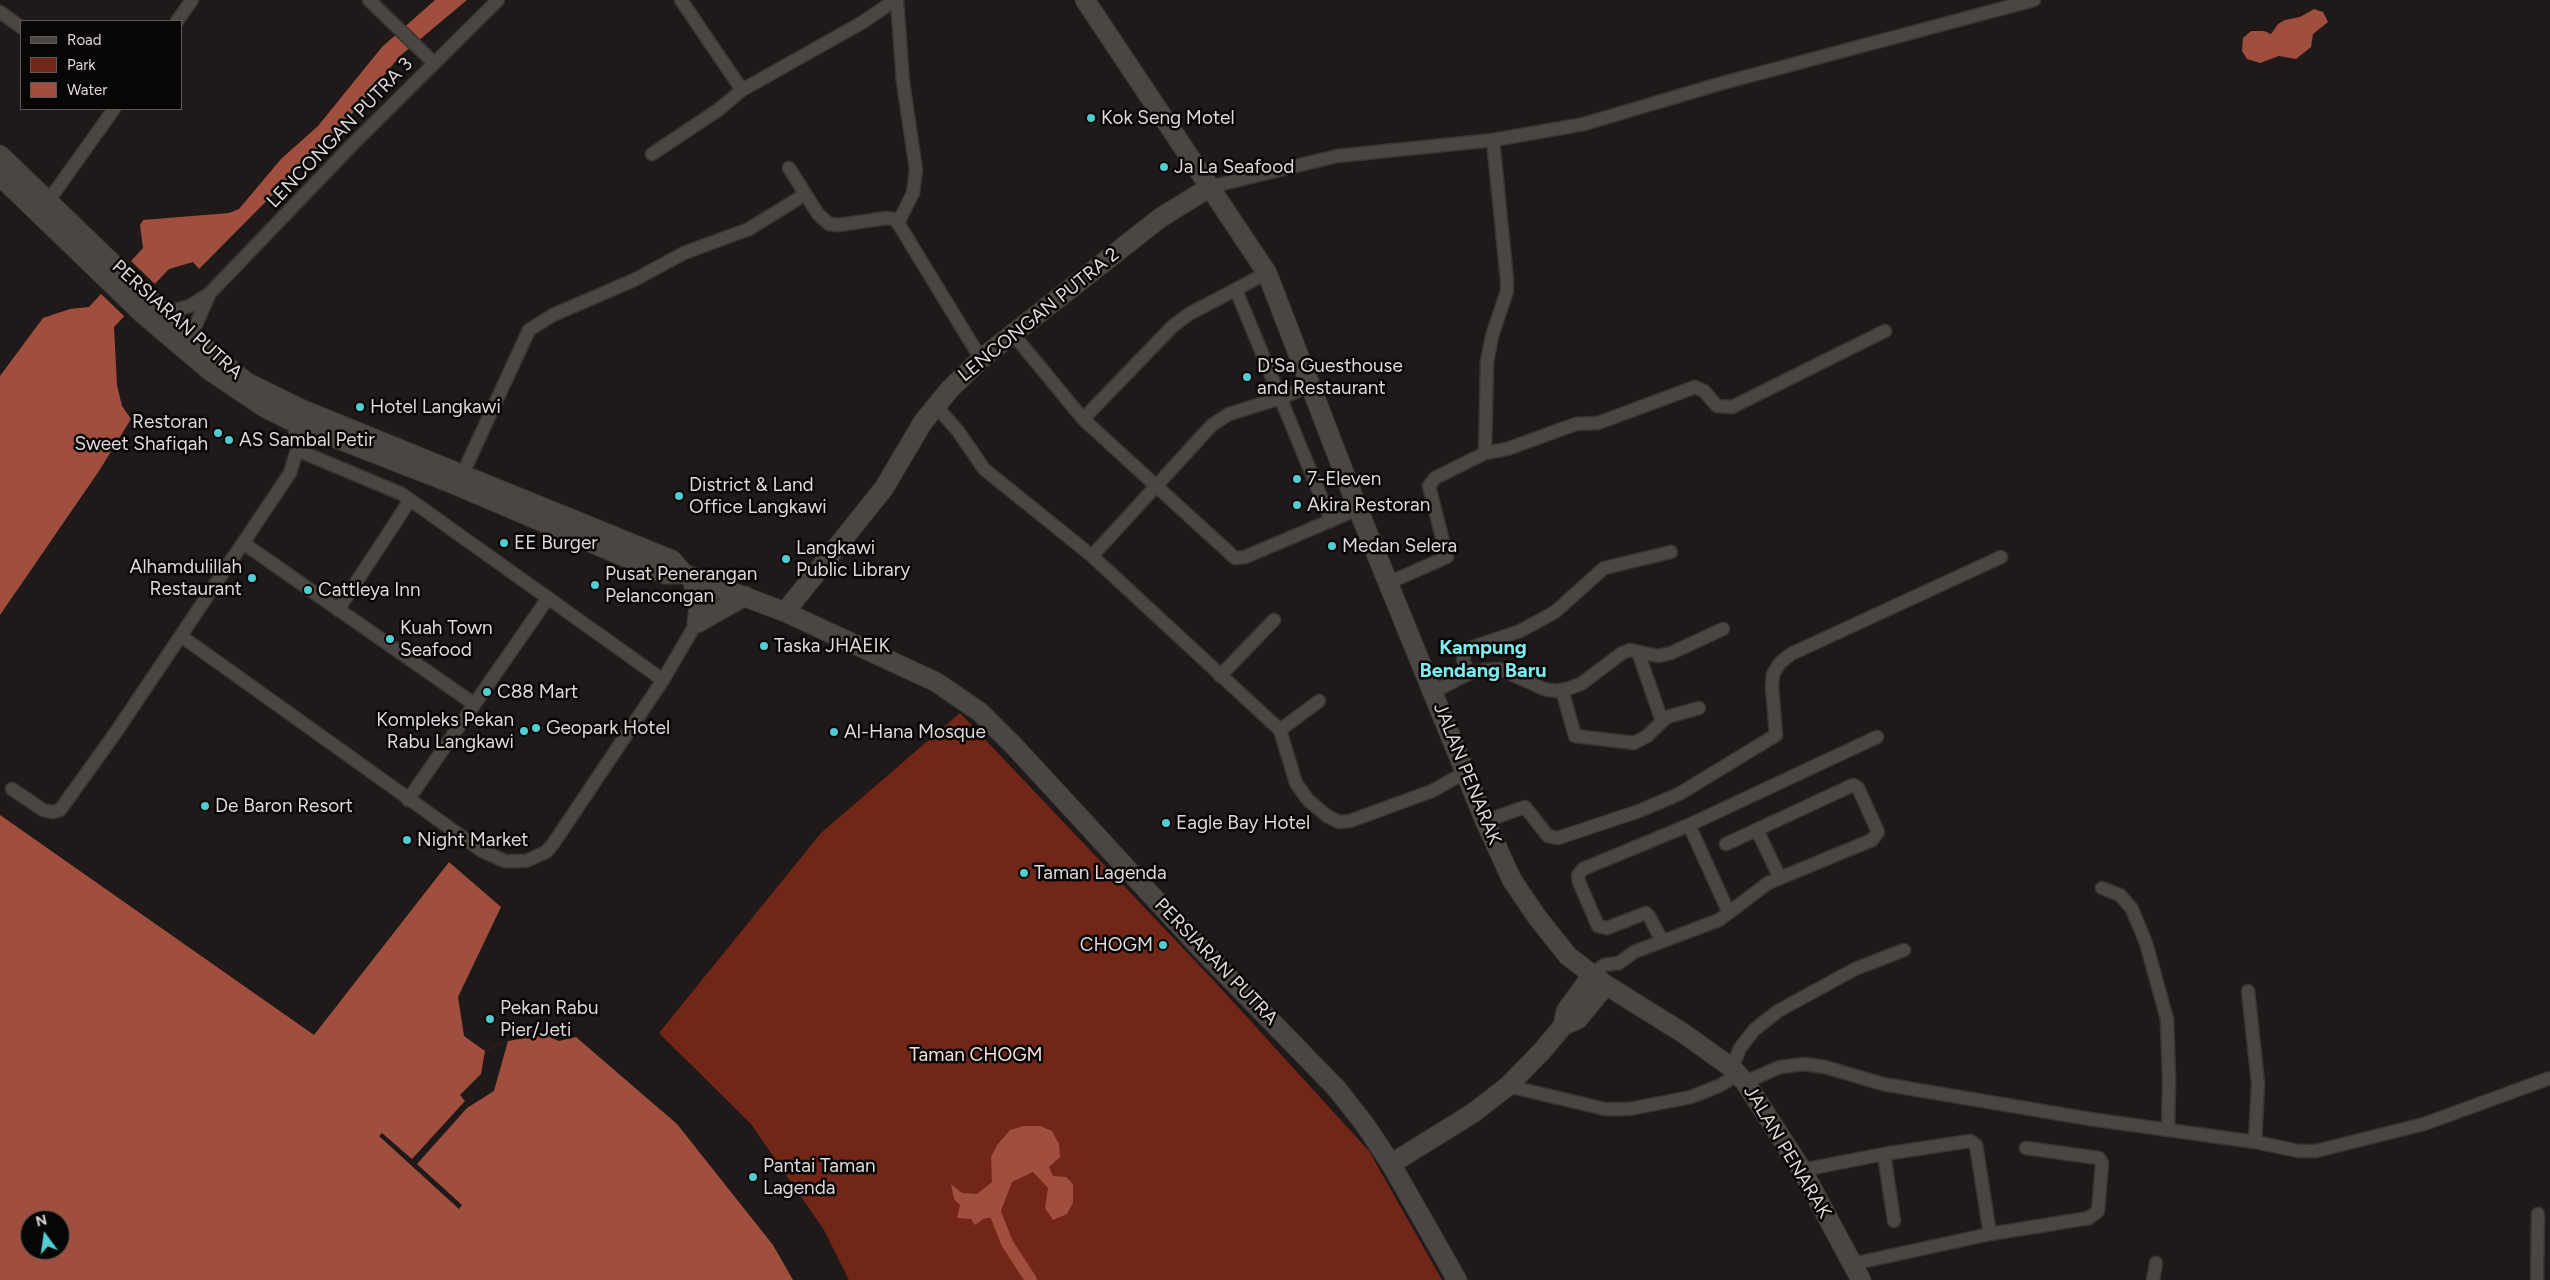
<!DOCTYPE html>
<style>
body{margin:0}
#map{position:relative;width:2550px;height:1280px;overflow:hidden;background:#1f1a19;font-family:Figtree,sans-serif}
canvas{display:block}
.legend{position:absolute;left:20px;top:20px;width:162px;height:90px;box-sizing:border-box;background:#070605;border:1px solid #5d5a59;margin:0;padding:6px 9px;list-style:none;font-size:15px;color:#ddd9d8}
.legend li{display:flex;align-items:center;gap:10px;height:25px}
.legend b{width:25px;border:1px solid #5d5a59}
.north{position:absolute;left:20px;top:1210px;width:50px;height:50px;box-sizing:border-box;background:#070605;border:1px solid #5d5a59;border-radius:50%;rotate:346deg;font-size:14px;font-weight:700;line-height:20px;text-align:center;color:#ddd9d8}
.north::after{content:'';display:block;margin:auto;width:18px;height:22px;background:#51ccd1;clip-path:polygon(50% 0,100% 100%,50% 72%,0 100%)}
</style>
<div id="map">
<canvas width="2550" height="1280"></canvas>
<ul class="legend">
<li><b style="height:6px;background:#4b4644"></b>Road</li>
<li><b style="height:14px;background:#722617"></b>Park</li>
<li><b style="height:14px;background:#a04e3d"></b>Water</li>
</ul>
<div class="north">N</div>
</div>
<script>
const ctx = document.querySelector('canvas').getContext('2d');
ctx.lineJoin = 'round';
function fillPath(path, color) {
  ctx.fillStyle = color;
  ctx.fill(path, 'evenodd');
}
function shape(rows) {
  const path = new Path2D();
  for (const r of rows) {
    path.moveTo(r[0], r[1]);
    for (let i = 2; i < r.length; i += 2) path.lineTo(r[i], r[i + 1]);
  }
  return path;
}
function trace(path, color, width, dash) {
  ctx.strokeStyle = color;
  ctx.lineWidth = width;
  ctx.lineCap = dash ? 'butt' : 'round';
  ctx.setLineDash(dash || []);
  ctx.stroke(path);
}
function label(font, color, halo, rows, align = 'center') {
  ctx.font = font + ' Figtree,sans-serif';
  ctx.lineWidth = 5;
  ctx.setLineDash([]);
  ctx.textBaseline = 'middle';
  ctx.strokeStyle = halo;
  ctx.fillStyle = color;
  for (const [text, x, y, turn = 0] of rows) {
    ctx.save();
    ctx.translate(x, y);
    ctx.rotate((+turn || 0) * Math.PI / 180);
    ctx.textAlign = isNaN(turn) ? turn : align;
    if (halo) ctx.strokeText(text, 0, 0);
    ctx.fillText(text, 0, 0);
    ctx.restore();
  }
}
fillPath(shape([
 [960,713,1215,982,1369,1151,1442,1280,849,1280,824,1230,751,1124,659,1033,821,833]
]), '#722617');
fillPath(shape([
 [435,0,467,0,400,56,346,121,199,269,193,262,169,269,114,327,117,385,122,406,131,419,99,471,0,615,0,376,43,318,70,309,89,307,143,248,140,225,143,220,229,213,239,209,281,159,318,126,382,47],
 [2314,9,2323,12,2328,22,2313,34,2311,47,2296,59,2279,56,2260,63,2247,59,2242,51,2243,38,2251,31,2264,31,2271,34,2278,24,2285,20,2300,17],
 [0,815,314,1035,449,862,501,907,458,997,464,1036,485,1051,508,1041,545,1035,559,1041,576,1037,677,1124,773,1245,793,1280,0,1280],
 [30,1220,60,1220,60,1250,30,1250],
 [1023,1126,1040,1126,1052,1131,1059,1144,1060,1157,1049,1167,1053,1176,1066,1177,1073,1184,1073,1203,1067,1214,1053,1220,1045,1208,1048,1188,1033,1172,1012,1182,1000,1213,993,1217,983,1219,975,1225,971,1219,957,1218,960,1205,954,1199,951,1184,962,1193,977,1194,992,1182,991,1157,997,1145,1010,1130]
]), '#a04e3d');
fillPath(shape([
 [129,259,157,286,126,318,99,292],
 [508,1041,494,1091,467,1108,417,1164,462,1205,459,1209,379,1136,382,1133,412,1159,465,1101,460,1095,481,1074,485,1051]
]), '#1f1a19');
trace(shape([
 [996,1215,1007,1243,1031,1280]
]), '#a04e3d', 12);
const street = shape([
 [369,0,434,63],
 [681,0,742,90],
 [897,0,903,82,916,170,913,193,898,223],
 [0,12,21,27],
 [177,21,192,0],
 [652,154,718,110,742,90,863,22,895,0],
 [789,168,818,214,829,224,839,225,886,218,894,219,898,223,981,359],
 [1210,187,1337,156,1493,140,1584,124,1719,84,2034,0],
 [49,200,114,109],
 [1236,290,1331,521],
 [164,313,190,306,210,293,353,144,498,0],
 [1013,334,1083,419,1235,558,1245,557,1358,509],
 [191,336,209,295],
 [935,405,958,431,984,469,1092,556,1280,730,1296,783,1308,800,1327,816,1339,822,1350,821,1432,791,1466,772],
 [1083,419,1173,326,1189,314,1267,273],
 [297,450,402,494,663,680],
 [1485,453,1507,449,1576,424,1598,423,1695,387,1704,391,1717,406,1732,407,1885,331],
 [463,473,529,330,553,315,634,280,684,253,749,229,804,195],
 [243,543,474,704],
 [1092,556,1212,425,1229,414,1281,398,1311,385],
 [1388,583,1447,557,1429,486,1435,478,1485,453,1487,362,1492,336,1507,291,1507,280,1493,140],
 [338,610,410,500],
 [181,636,482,851,505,861,526,861,546,852,553,844,663,680,718,586],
 [1638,652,1662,721],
 [1468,674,1463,659,1467,649,1520,631,1555,612,1604,568,1671,552],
 [1220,676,1274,620],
 [1562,690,1575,736,1634,743,1647,736,1667,717,1699,708],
 [1433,692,1468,674,1484,670,1500,669,1544,689,1555,691,1567,689,1581,684,1622,653,1630,650,1658,656,1671,653,1723,629],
 [1280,730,1319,701],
 [12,789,43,810,53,812,60,810,114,735,290,473,297,450,294,422],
 [408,800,548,598],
 [1485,821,1525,807,1548,836,1558,838,1639,811,1679,794,1776,735,1772,687,1773,674,1780,663,1791,654,2001,557],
 [1689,825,1729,913],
 [1757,830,1780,878],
 [2102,888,2120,895,2132,909,2146,943,2167,1019,2169,1080,2168,1129],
 [1662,941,1649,916,1646,913,1607,928,1598,926,1579,882,1578,875,1583,869,1689,825,1877,737],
 [1592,975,1604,965,1619,963,1634,952,1719,920,1768,883,1872,840,1878,832,1858,788,1853,785,1726,844],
 [2248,991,2258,1083,2255,1142],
 [1732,1068,1740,1048,1754,1030,1778,1011,1855,969,1904,950],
 [1745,1082,1780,1067,1805,1064,1825,1067,1883,1084,1924,1091,2090,1119,2255,1142,2299,1151,2316,1151,2424,1124,2550,1078],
 [1508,1086,1605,1109,1629,1109,1691,1097,1721,1085,1738,1074],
 [1884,1154,1894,1221],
 [1802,1170,1884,1154,1970,1141,1976,1145,1990,1234],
 [1852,1264,1990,1234,2089,1218,2098,1211,2102,1163,2099,1158,2026,1148],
 [2153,1280,2156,1263],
 [2537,1280,2538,1214]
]);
const secondary = shape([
 [1085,0,1267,273,1358,509,1485,821,1512,880,1537,917,1568,956,1606,985,1683,1033,1732,1068,1745,1082,1802,1170,1861,1280],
 [0,155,164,313,246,382,301,409,672,560,684,574],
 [0,176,143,314,209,370,264,407,294,422,456,485,665,574,684,574,785,612,936,682,980,712,1015,747,1202,950,1337,1089,1366,1126,1391,1164,1457,1280],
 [691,576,699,603,697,623],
 [785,612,884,488,923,422,950,389,981,359,1160,218,1210,187],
 [697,623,745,596],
 [1563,1026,1578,1019,1606,985],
 [1391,1164,1473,1113,1508,1086,1542,1051,1563,1026,1566,1011,1592,975]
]);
trace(street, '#383433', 15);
trace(secondary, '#383433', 21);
trace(street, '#4b4644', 12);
trace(secondary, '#4b4644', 19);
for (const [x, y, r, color] of [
 [1091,118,5,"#51ccd1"],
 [1164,167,5,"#51ccd1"],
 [1247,377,5,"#51ccd1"],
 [360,407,5,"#51ccd1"],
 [218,433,5,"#51ccd1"],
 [229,440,5,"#51ccd1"],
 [1297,479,5,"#51ccd1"],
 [679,496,5,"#51ccd1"],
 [1297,505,5,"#51ccd1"],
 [504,543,5,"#51ccd1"],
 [1332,546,5,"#51ccd1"],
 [786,559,5,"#51ccd1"],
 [252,578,5,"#51ccd1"],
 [595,585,5,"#51ccd1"],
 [308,590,5,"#51ccd1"],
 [390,639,5,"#51ccd1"],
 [764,646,5,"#51ccd1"],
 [487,692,5,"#51ccd1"],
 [536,728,5,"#51ccd1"],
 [524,731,5,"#51ccd1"],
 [834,732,5,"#51ccd1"],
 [205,806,5,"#51ccd1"],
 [1166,823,5,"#51ccd1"],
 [407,840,5,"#51ccd1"],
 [1024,873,5,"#51ccd1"],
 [1163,945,5,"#51ccd1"],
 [490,1019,5,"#51ccd1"],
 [753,1177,5,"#51ccd1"]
]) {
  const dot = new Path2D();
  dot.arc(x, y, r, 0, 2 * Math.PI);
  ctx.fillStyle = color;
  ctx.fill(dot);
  trace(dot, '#070605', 2);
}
label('19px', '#ddd9d8', '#070605', [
 ["Kok Seng Motel",1101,118],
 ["Ja La Seafood",1174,167],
 ["D'Sa Guesthouse",1257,366],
 ["and Restaurant",1257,388],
 ["Hotel Langkawi",370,407],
 ["Restoran",208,422,"right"],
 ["Sweet Shafiqah",208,444,"right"],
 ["AS Sambal Petir",239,440],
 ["7-Eleven",1307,479],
 ["District & Land",689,485],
 ["Office Langkawi",689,507],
 ["Akira Restoran",1307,505],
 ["EE Burger",514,543],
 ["Medan Selera",1342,546],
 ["Langkawi",796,548],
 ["Public Library",796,570],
 ["Alhamdulillah",242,567,"right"],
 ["Restaurant",242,589,"right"],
 ["Pusat Penerangan",605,574],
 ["Pelancongan",605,596],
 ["Cattleya Inn",318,590],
 ["Kuah Town",400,628],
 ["Seafood",400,650],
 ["Taska JHAEIK",774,646],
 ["C88 Mart",497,692],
 ["Kompleks Pekan",514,720,"right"],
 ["Rabu Langkawi",514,742,"right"],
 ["Geopark Hotel",546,728],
 ["Al-Hana Mosque",844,732],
 ["De Baron Resort",215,806],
 ["Eagle Bay Hotel",1176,823],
 ["Night Market",417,840],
 ["Taman Lagenda",1034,873],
 ["CHOGM",1153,945,"right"],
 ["Pekan Rabu",500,1008],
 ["Pier/Jeti",500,1030],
 ["Pantai Taman",763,1166],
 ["Lagenda",763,1188]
], 'left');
label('19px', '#ddd9d8', '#070605', [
 ["LENCONGAN PUTRA 3",340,133,-46],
 ["LENCONGAN PUTRA 2",1039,315,-39],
 ["PERSIARAN PUTRA",177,320,42],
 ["JALAN PENARAK",1467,774,68],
 ["PERSIARAN PUTRA",1216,962,46],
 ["JALAN PENARAK",1787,1152,59]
]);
label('19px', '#f6ded8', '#070605', [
 ["Taman CHOGM",976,1055]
]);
label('bold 20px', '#7febef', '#070605', [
 ["Kampung",1483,648],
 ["Bendang Baru",1483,671]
]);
</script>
